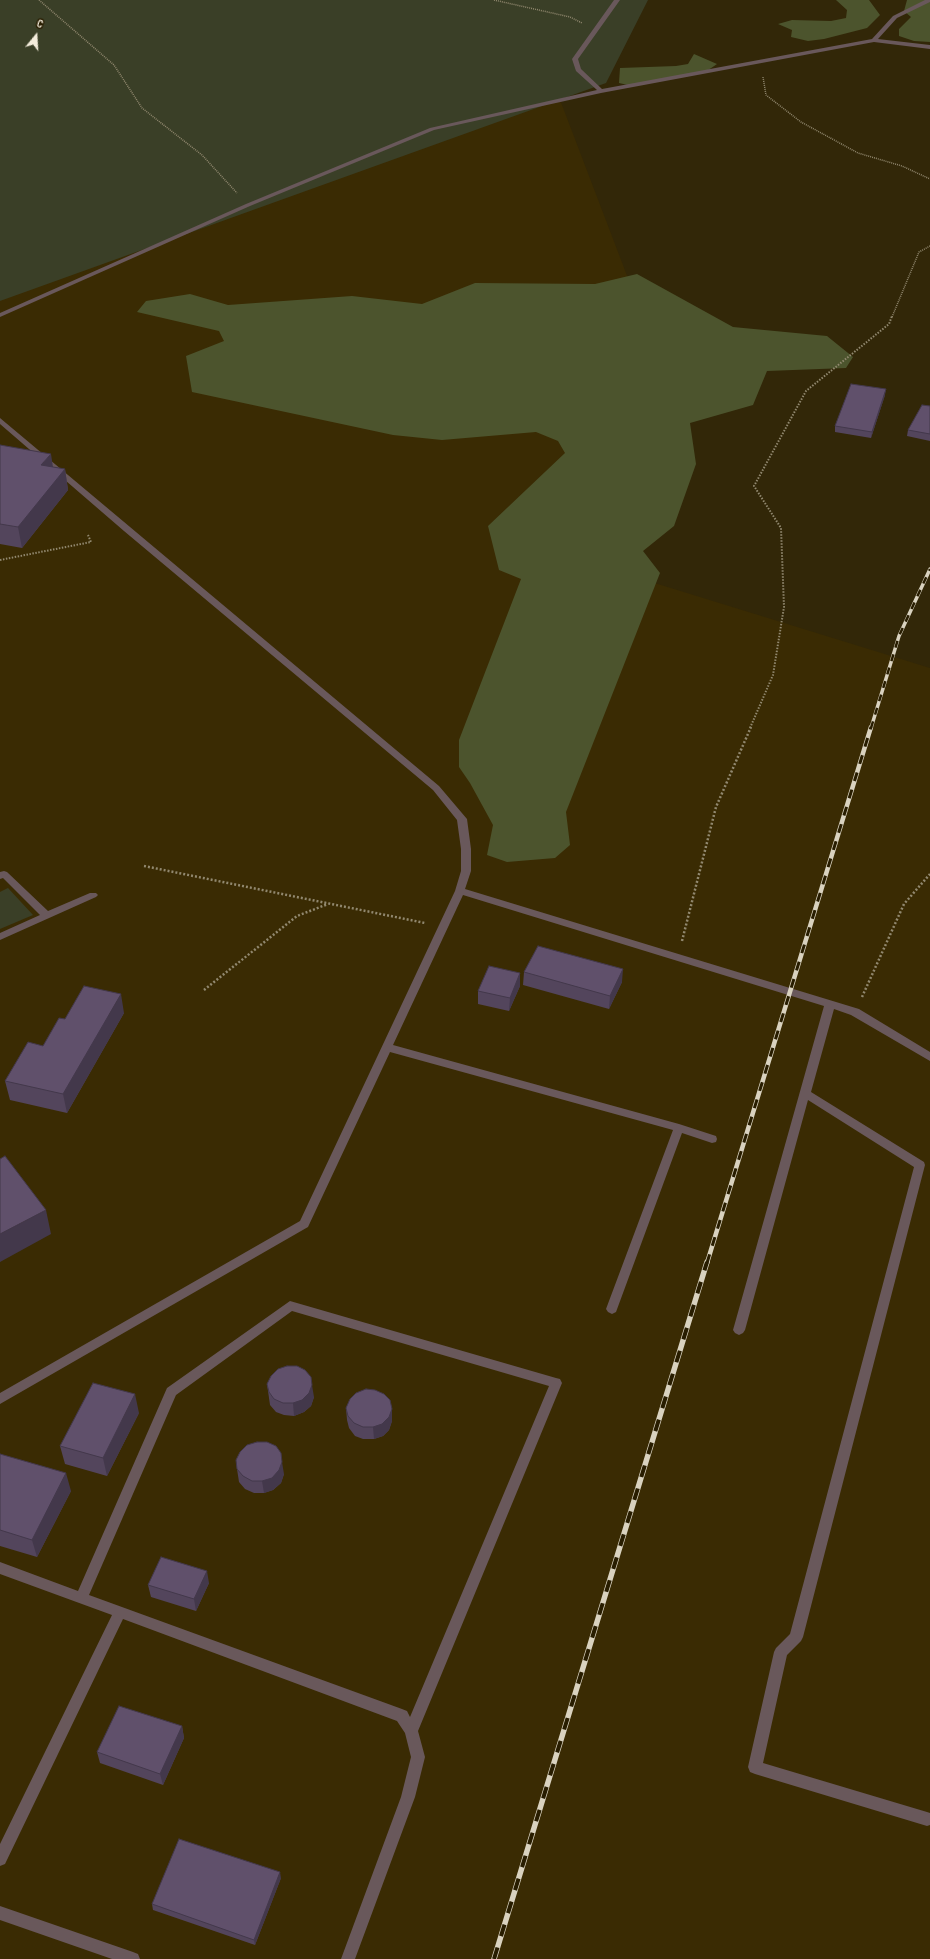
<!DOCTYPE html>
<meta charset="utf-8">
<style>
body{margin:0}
#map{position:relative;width:930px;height:1959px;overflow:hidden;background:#322708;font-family:"Sofia Sans Condensed",sans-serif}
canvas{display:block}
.north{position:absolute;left:16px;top:16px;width:40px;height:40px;-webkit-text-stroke:3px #281d00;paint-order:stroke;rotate:18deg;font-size:11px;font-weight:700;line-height:16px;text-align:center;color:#f3ecdb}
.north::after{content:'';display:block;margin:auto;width:14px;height:18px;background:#f3ecdb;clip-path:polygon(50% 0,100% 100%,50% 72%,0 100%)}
</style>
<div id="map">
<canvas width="930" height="1959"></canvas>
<div class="north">С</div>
</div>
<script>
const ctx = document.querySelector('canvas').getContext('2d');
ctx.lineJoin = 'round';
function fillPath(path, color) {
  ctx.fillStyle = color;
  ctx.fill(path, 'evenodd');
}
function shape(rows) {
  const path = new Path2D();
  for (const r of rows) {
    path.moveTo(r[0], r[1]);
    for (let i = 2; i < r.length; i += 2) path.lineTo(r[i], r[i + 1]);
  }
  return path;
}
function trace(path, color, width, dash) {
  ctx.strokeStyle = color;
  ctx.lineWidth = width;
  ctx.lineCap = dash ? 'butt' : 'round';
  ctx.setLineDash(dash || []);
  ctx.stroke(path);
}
fillPath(shape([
 [0,0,522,0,650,336,580,560,930,668,930,1959,0,1959]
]), '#3a2b03');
fillPath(shape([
 [0,0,648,0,606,83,0,301],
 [8,888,33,915,0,929,0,892]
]), '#3a3f27');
fillPath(shape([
 [836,0,869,0,880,15,867,28,824,39,808,41,791,37,792,30,778,24,792,20,831,21,846,18,847,10],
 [907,0,930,0,930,42,914,41,899,36,899,29,911,17,904,11],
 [694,54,717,64,704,73,632,86,619,83,620,68,676,66,688,64],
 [637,274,733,327,827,336,853,357,846,368,767,371,753,405,690,423,696,464,674,526,643,551,660,573,566,812,570,845,555,858,507,862,487,855,493,825,470,783,459,767,459,740,521,579,499,570,488,526,565,453,558,441,536,432,442,440,393,435,192,392,186,356,224,341,219,331,137,312,146,301,190,294,228,305,352,296,422,304,475,283,595,284]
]), '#4c542d');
trace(shape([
 [39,0,114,65,142,108,202,155,237,193],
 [494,0,570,17,582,23],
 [763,77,766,95,801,122,858,153,902,166,930,179],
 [892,317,919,252,930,246]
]), '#91886f', 1.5, [1, 1]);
trace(shape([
 [0,560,91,542,88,535],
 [750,728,773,675,784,607,781,528,754,486,806,391,889,324,892,316]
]), '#91886f', 2, [1.5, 1.5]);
trace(shape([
 [144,866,425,923],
 [682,941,716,807,751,727],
 [204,990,297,916,328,904],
 [862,997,904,904,930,874]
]), '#91886f', 2.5, [2, 2]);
fillPath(shape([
 [614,0,620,0,578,59,581,69,602,89,872,39,893,16,925,0,930,0,930,2,897,18,878,39,930,45,930,49,874,42,601,93,434,130,250,206,0,317,0,313,246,204,430,128,597,90,576,71,572,59,614,0],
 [0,418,439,786,467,819,471,849,471,871,465,889,859,1009,930,1052,930,1061,851,1015,834,1009,811,1092,924,1162,925,1165,803,1637,801,1641,787,1655,763,1763,927,1812,930,1813,930,1825,927,1826,755,1774,750,1772,748,1767,774,1652,776,1648,790,1634,914,1167,808,1100,745,1330,743,1333,739,1335,735,1333,733,1330,824,1006,463,895,393,1045,679,1124,716,1136,717,1139,716,1142,712,1143,682,1133,616,1312,612,1314,608,1312,606,1309,673,1130,390,1052,308,1227,0,1404,0,1393,300,1221,455,891,461,871,461,849,457,820,433,790,124,531,0,424,0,418],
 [4,871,7,872,48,911,90,893,96,893,98,895,96,897,0,940,0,933,40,915,3,878,0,879,0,872,4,871],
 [290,1301,556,1378,560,1379,562,1383,418,1731,425,1757,415,1797,355,1959,341,1959,401,1797,411,1757,405,1733,397,1721,123,1619,5,1864,0,1866,0,1844,112,1615,0,1574,0,1562,78,1591,167,1388,290,1301],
 [292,1311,549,1386,410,1717,407,1711,402,1709,89,1595,176,1395,292,1311],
 [0,1906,133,1952,138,1954,140,1959,112,1959,0,1920,0,1906]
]), '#69585b');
const railFar2 = shape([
 [871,728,899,636,930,569]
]);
const railFar1 = shape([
 [707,1263,871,727]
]);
const rail = shape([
 [494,1959,707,1262]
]);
trace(railFar2, '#d9d2bf', 3.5);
trace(railFar1, '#d9d2bf', 4.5);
trace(rail, '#d9d2bf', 5.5);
trace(railFar2, '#281d00', 2.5, [7]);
trace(railFar1, '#281d00', 3, [9]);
trace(rail, '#281d00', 4, [12]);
fillPath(shape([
 [885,395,871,438,835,432,835,426],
 [930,406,930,441,907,436,908,430],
 [0,445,53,467,65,469,68,490,22,548,0,544],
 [524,972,622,982,609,1009,523,985],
 [520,973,520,986,509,1011,478,1004,478,991],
 [124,1013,67,1113,10,1100,5,1081,43,1046,65,1019],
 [267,1384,314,1397,311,1406,304,1412,294,1416,284,1415,276,1412,270,1405],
 [346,1408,392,1421,389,1430,383,1436,374,1439,363,1439,355,1436,349,1428,347,1420],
 [139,1413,107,1476,65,1464,60,1446],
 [0,1454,71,1491,37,1557,0,1546],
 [237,1469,284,1474,281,1483,273,1490,264,1493,254,1493,245,1489,239,1482],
 [209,1583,196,1611,151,1597,148,1585],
 [182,1726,184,1738,163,1785,100,1763,97,1752],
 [281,1878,255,1945,153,1910,152,1904]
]), '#53455c');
fillPath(shape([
 [886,389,885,395,871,438,872,432],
 [51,454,54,474,41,465],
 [65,469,68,490,22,548,18,527],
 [623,969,622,982,609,1009,610,996],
 [520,973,520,986,509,1011,510,998],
 [121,994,124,1013,67,1113,63,1094],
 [46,1210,51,1234,0,1262,0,1234],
 [312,1385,314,1397,311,1406,304,1412,294,1416,293,1403],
 [135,1394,139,1413,107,1476,103,1458],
 [392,1409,392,1421,389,1430,383,1436,374,1439,373,1427],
 [282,1462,284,1474,281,1483,273,1490,264,1493,262,1481],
 [66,1473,71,1491,37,1557,32,1540],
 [207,1571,209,1583,196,1611,194,1599],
 [182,1726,184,1738,163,1785,160,1774],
 [280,1872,281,1878,255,1945,254,1940]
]), '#43384b');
const building = shape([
 [851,384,886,389,872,432,835,426,851,384],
 [922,405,930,406,930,434,908,430,922,405],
 [0,445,51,454,41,465,65,469,18,527,0,524,0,445],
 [538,946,623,969,610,996,524,972,538,946],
 [489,966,520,973,510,998,478,991,489,966],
 [84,986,121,994,63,1094,5,1081,28,1042,43,1046,59,1018,65,1019,84,986],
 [5,1156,46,1210,0,1234,0,1159,5,1156],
 [287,1366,297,1366,305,1370,311,1377,312,1385,309,1393,302,1400,293,1403,283,1403,274,1399,269,1392,267,1384,271,1376,278,1369,287,1366],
 [93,1383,135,1394,103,1458,60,1446,93,1383],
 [366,1389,375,1390,384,1394,390,1400,392,1409,389,1417,382,1424,373,1427,363,1427,354,1423,348,1416,346,1408,350,1399,356,1393,366,1389],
 [257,1442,267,1442,276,1446,281,1453,282,1462,279,1470,272,1478,262,1481,252,1481,243,1476,237,1469,236,1460,240,1452,247,1445,257,1442],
 [0,1454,66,1473,32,1540,0,1530,0,1454],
 [161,1557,207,1571,194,1599,148,1585,161,1557],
 [119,1706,182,1726,160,1774,97,1752,119,1706],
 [179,1839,280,1872,254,1940,152,1904,179,1839]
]);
fillPath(building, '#60506b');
trace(building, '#43384b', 1);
</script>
